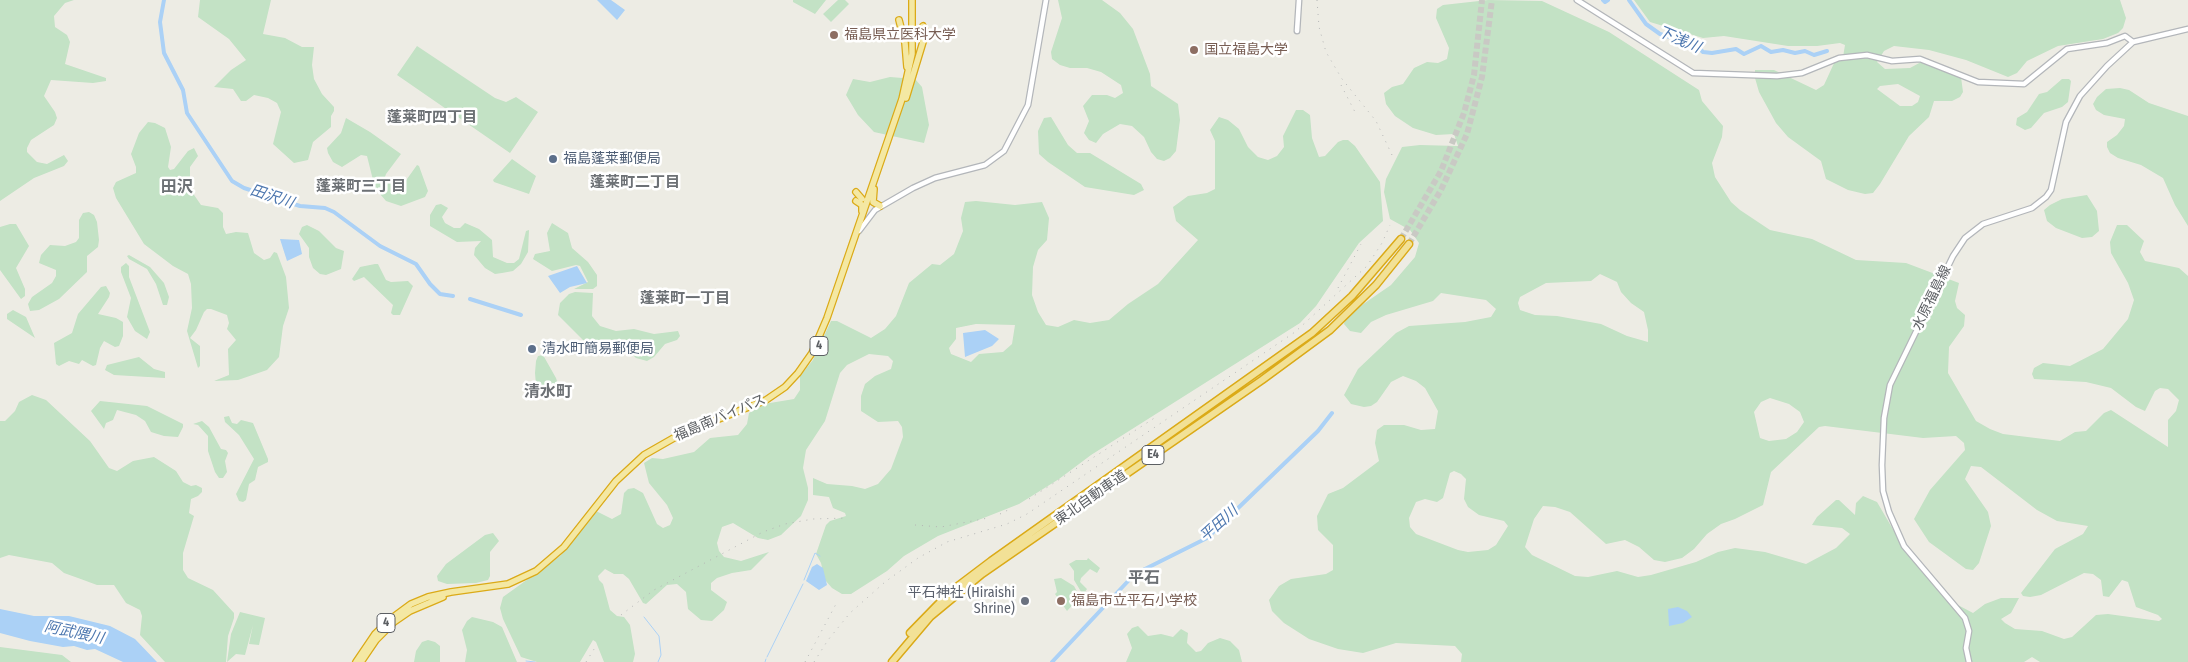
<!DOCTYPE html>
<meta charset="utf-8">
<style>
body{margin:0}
canvas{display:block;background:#edece4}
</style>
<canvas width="2188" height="662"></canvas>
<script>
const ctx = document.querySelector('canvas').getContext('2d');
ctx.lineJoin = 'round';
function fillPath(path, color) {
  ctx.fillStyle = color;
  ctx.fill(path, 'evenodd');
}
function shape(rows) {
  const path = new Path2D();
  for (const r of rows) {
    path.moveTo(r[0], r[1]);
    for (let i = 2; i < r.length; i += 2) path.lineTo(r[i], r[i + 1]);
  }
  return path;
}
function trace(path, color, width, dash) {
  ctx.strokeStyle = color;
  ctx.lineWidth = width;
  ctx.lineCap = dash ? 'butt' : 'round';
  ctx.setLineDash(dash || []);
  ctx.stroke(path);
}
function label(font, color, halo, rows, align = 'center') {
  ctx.font = font + ' "Fira Sans Condensed","Noto Sans JP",sans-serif';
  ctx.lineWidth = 5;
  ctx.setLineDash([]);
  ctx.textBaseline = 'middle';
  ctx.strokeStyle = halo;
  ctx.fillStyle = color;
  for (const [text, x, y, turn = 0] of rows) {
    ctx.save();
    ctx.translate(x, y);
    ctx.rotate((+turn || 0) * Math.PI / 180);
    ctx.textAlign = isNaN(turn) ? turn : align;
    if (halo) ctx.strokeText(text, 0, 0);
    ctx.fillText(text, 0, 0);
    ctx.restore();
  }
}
fillPath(shape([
 [0,0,74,0,65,3,54,16,55,27,67,35,70,42,65,64,106,78,106,81,93,83,51,80,44,96,55,112,57,118,54,125,31,140,27,148,27,152,37,162,47,164,64,155,68,161,64,166,34,178,0,201],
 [200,0,271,0,263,34,285,38,302,47,314,47,312,65,314,79,322,94,334,107,334,111,331,116,331,127,313,142,308,160,294,163,273,144,281,112,277,103,268,98,254,95,246,101,241,101,233,89,214,87,231,70,246,60,229,39,198,17],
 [793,0,826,0,815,14,793,2],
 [838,0,845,0,849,4,831,22,823,14],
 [1058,0,1102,0,1120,13,1133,29,1150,74,1151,86,1178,104,1180,120,1176,151,1170,158,1164,161,1157,159,1151,152,1144,137,1132,126,1120,124,1103,134,1096,143,1089,140,1084,133,1089,121,1083,106,1092,95,1107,95,1115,98,1123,93,1121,85,1101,72,1087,68,1070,68,1060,65,1052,59,1051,52,1062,18],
 [1488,0,1542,1,1609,32,1699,90,1702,101,1723,126,1722,137,1712,163,1715,177,1731,202,1740,210,1770,230,1812,239,1856,260,1906,263,1959,283,1955,301,1957,308,1965,315,1964,326,1949,347,1948,373,1976,421,1990,429,2003,434,2060,441,2075,432,2086,431,2104,413,2111,410,2168,447,2168,420,2176,411,2179,400,2168,389,2160,388,2155,391,2145,411,2136,407,2111,388,2086,382,2034,379,2032,374,2034,368,2043,363,2070,366,2103,349,2128,319,2134,300,2128,283,2111,253,2110,242,2117,225,2127,225,2144,241,2140,252,2145,261,2179,268,2188,276,2188,662,2040,662,2032,657,2024,662,1461,662,1462,654,1455,646,1396,643,1363,653,1338,649,1309,639,1284,623,1272,611,1269,600,1279,586,1291,579,1326,574,1333,570,1333,545,1318,530,1317,516,1328,494,1343,488,1379,461,1375,443,1377,430,1384,425,1404,425,1421,430,1435,429,1438,411,1425,388,1416,381,1403,376,1391,382,1377,402,1371,406,1364,407,1351,404,1344,395,1358,369,1396,333,1409,326,1465,322,1491,317,1496,309,1486,300,1441,293,1433,301,1386,315,1371,322,1361,333,1350,331,1344,324,1346,316,1391,285,1415,257,1419,243,1410,230,1390,219,1384,192,1386,179,1402,147,1420,145,1458,146,1454,134,1436,135,1413,128,1395,116,1386,104,1384,93,1392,87,1403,84,1414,68,1427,62,1438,63,1447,59,1449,48,1436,18,1437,9,1443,5],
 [1600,274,1617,282,1621,292,1631,303,1644,312,1648,330,1648,342,1627,336,1601,324,1557,316,1535,315,1520,310,1518,303,1520,297,1546,283,1591,281],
 [1770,398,1789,404,1800,412,1804,422,1797,432,1786,439,1769,441,1760,438,1754,412,1761,402],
 [1825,426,1923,438,1956,436,1964,443,1965,450,1930,490,1914,519,1929,542,1966,569,1973,570,1979,563,1991,526,1988,512,1965,479,1971,466,1981,467,2037,510,2057,521,2088,526,2083,534,2055,549,2021,593,2023,596,2030,597,2041,595,2084,573,2093,574,2101,580,2103,596,2109,597,2122,580,2128,582,2136,607,2158,615,2162,619,2159,621,2108,614,2096,615,2072,637,2064,639,2042,631,2015,629,2005,623,2001,619,2011,613,2019,598,2001,598,1985,604,1973,613,1956,604,1901,543,1877,502,1863,496,1856,503,1855,515,1839,500,1836,500,1817,517,1812,525,1842,528,1850,534,1836,548,1806,564,1765,552,1735,548,1718,552,1696,562,1651,575,1638,577,1617,571,1588,577,1575,576,1532,555,1525,547,1534,519,1543,506,1555,507,1570,512,1606,544,1625,540,1639,547,1654,560,1665,562,1682,558,1694,549,1707,534,1721,524,1735,519,1763,505,1771,472,1819,427],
 [1454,471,1461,474,1466,479,1464,499,1468,507,1479,515,1504,521,1508,526,1496,545,1488,550,1468,552,1458,550,1416,534,1410,527,1409,518,1416,502,1425,499,1437,502,1443,498,1450,473],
 [1634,0,2120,0,2126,18,2123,28,2118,33,2103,39,2058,46,2027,61,2017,73,2008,77,1966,60,1929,50,1894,46,1884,51,1877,62,1885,69,1910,68,1923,61,1935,62,1949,68,1961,77,1963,92,1960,97,1952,101,1934,101,1929,117,1909,136,1880,184,1873,193,1865,194,1848,190,1826,179,1821,161,1788,137,1776,123,1759,92,1755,78,1755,70,1774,70,1816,90,1824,85,1835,61,1843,57,1845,45,1840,43,1817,46,1788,46,1724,36,1703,38,1650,22],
 [1898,84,1920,96,1918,102,1912,106,1900,106,1877,89,1880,86],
 [417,46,495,98,506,102,516,97,538,112,510,153,397,75],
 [890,77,915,79,922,87,929,125,924,143,874,132,858,115,846,95,853,79,870,82],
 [2062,79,2069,79,2071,81,2068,102,2062,107,2044,113,2031,128,2025,130,2016,125,2017,118,2027,112,2039,94,2047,92],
 [2120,88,2129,90,2149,103,2188,116,2188,226,2175,205,2163,178,2141,165,2118,158,2110,153,2107,147,2107,142,2117,135,2124,126,2125,119,2104,115,2096,110,2093,104,2097,97,2106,89],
 [1296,110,1303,110,1310,115,1312,138,1319,157,1325,156,1338,142,1343,140,1348,140,1355,146,1380,182,1383,221,1359,243,1316,306,1300,323,1091,455,1059,479,1019,504,938,536,904,556,887,571,851,594,842,594,832,588,825,580,821,563,816,554,826,525,830,521,846,516,845,513,833,508,829,497,813,495,813,478,827,484,852,486,865,489,878,484,891,469,903,437,902,427,898,421,878,422,861,411,861,396,865,384,875,376,891,369,893,361,888,356,869,354,847,365,840,373,825,421,806,450,803,468,808,488,808,500,801,516,781,535,768,540,758,538,733,523,722,527,717,543,719,551,724,557,741,561,769,552,751,570,732,573,717,578,711,583,711,590,727,602,724,610,712,621,701,620,688,609,686,592,677,584,667,585,646,604,643,603,629,579,623,574,614,574,605,569,598,576,599,580,603,584,610,610,617,616,624,617,630,625,635,654,633,662,604,662,596,642,593,640,580,662,537,662,521,657,503,619,500,608,503,597,560,556,596,511,612,519,621,514,624,493,628,489,634,488,643,493,657,524,663,528,670,525,673,518,667,505,649,483,644,463,652,458,663,459,694,452,710,438,738,435,747,424,749,413,764,404,794,399,800,390,800,376,813,360,831,321,837,321,871,338,885,329,896,316,909,283,932,264,940,265,954,254,963,231,961,218,965,202,976,201,1015,205,1042,202,1049,218,1047,240,1038,250,1033,267,1032,295,1038,312,1046,325,1058,327,1074,320,1090,323,1109,320,1128,304,1158,284,1198,240,1176,221,1173,207,1188,196,1207,193,1215,189,1215,141,1210,130,1219,117,1228,120,1239,129,1248,147,1258,157,1268,160,1277,156,1284,147,1283,136],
 [976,324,1015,325,1012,344,1003,352,979,354,971,362,951,354,949,348,956,339,956,328],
 [1051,117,1068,145,1077,153,1090,153,1141,184,1144,190,1134,195,1085,187,1048,162,1039,154,1038,131,1044,118],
 [346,118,370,132,401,154,386,174,385,177,393,183,402,186,417,165,419,166,428,191,425,197,401,206,386,201,375,188,367,156,361,155,342,167,333,162,328,153,327,148,341,133],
 [148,122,155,123,165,128,171,147,168,167,170,170,174,169,188,151,194,148,198,156,190,167,190,189,201,205,218,208,223,213,223,227,226,234,236,232,248,233,254,253,264,260,270,258,274,252,277,253,286,277,289,308,283,326,279,357,267,370,238,380,214,381,229,375,228,349,236,340,227,329,229,323,227,315,211,309,207,309,204,312,196,330,190,338,200,346,200,366,198,368,187,331,192,308,191,284,188,274,173,266,144,244,116,198,113,188,116,182,136,173,136,167,131,154,139,133],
 [512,159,536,176,529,194,494,182,493,180],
 [2087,195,2097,211,2099,231,2092,237,2082,238,2056,228,2047,221,2044,210,2050,205,2062,199],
 [441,204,448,208,442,217,445,223,454,228,460,228,465,223,479,229,492,240,493,257,507,263,514,263,519,259,526,231,529,230,528,252,521,264,513,271,502,273,495,274,485,268,474,255,475,248,481,241,457,242,430,226,430,215,436,205],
 [89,212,94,215,97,222,99,240,98,247,87,256,87,272,59,299,39,310,30,311,28,304,32,297,52,283,56,276,56,270,39,263,41,255,50,245,65,246,76,242,79,238,79,220,83,213],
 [552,223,568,233,572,248,588,262,597,275,597,286,593,289,574,289,588,282,580,266,576,265,552,271,533,259,535,254,550,251,547,233],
 [10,224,16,224,29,246,16,268,25,289,25,296,21,299,0,270,0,227],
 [307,225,319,231,336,248,344,251,341,269,326,275,320,274,313,268,309,257,309,248,299,234,302,227],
 [129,255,150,267,164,283,169,297,167,305,163,305,156,284,147,269,129,259,127,256],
 [126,263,129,266,129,277,150,332,147,339,135,331,127,317,131,298,121,272,121,267],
 [375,264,378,264,386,280,391,282,408,281,413,286,400,315,393,315,391,313,393,305,366,279,364,277,354,281,352,279,360,267],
 [106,286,110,293,109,297,98,314,116,318,123,322,123,336,119,346,115,347,104,341,100,348,96,365,93,366,82,360,79,364,69,361,59,366,56,364,54,343,72,333,78,314,101,287],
 [575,292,593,293,592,316,600,326,616,331,634,329,654,334,678,331,680,336,677,340,665,344,654,357,647,361,636,358,630,352,607,350,602,344,593,340,586,343,558,315,560,303,569,294],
 [13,310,26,317,35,338,7,319,7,314],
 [543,355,556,378,558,384,556,390,544,396,536,385,535,373,536,361,538,356],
 [139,357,154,369,165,372,165,378,114,375,105,370,107,365],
 [32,395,46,400,90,441,109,468,117,471,133,461,154,457,176,471,183,482,191,486,196,485,202,488,202,492,198,496,191,499,189,513,194,516,183,553,183,570,188,578,213,590,234,613,234,618,228,636,226,662,165,662,140,635,142,616,140,610,126,603,114,585,97,585,78,578,64,573,52,563,9,555,0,558,0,421,5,421,15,411,19,402],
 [100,401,147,406,183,424,183,427,178,437,164,436,151,432,145,421,136,415,117,410,113,420,106,423,104,429,91,411],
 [229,416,232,423,237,424,241,420,253,423,268,459,268,462,258,467,255,480,249,484,246,500,243,502,239,501,236,494,254,459,239,435,225,422,224,417],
 [202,421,209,427,221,449,226,450,228,453,225,461,227,472,223,478,219,478,215,472,208,451,208,436,198,425,193,424],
 [493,533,499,541,490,552,490,576,488,580,476,583,447,584,438,581,437,576,446,564,485,535],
 [1088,558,1100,568,1097,573,1090,569,1081,578,1080,582,1087,589,1083,595,1074,580,1074,571,1069,564,1076,560,1087,560],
 [1061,578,1074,586,1080,597,1067,611,1055,594,1057,592,1054,579],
 [240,612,265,618,259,645,249,644,253,625,245,655,236,654,227,662,231,634],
 [472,617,493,622,502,627,517,662,465,662,467,650,462,630,467,621],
 [1138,626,1148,636,1161,634,1173,637,1181,629,1188,633,1187,643,1196,652,1201,651,1208,643,1220,638,1230,641,1239,650,1242,662,1126,662,1132,648,1127,634,1132,628],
 [428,640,435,642,440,646,440,662,414,662,416,651,422,642],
 [0,647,62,655,71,662,0,662]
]), '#c3e2c5');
fillPath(shape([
 [597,0,611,0,625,10,617,20],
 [280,239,299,240,302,254,287,261],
 [577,266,587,283,570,287,560,293,548,276],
 [985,330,999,339,992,346,965,357,963,333],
 [817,564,823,568,827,585,819,590,806,581,812,567],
 [1678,607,1687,611,1692,617,1683,623,1669,626,1668,609],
 [0,609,34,616,69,616,110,626,135,639,157,662,123,662,95,649,87,650,74,646,63,647,30,641,0,633]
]), '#abd1f6');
trace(shape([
 [804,580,815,553,820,556],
 [644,617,659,636,661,655,658,662],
 [767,657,803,584],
 [526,661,535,662],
 [765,662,766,659]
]), '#abd1f6', 1);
trace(shape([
 [164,0,160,22,164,53,183,90,187,113,232,181,244,188,300,206,325,208,334,212,380,246,416,264,430,284,440,294,453,296],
 [1603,0,1605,2,1608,0],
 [1629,0,1646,24,1660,34,1686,42,1699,48,1703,52,1712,53,1736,49,1744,54,1761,46,1771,52,1783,50,1795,53,1805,51,1814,55,1827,51],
 [470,299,521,315],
 [1052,662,1130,579,1139,572,1207,538,1318,431,1332,413]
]), '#abd1f6', 4);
trace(shape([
 [1401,239,1441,171,1464,113,1474,75,1482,0],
 [1409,244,1441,190,1467,134,1482,77,1492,0]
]), '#c9c9c4', 6, [6, 3]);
const secondary = shape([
 [1577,0,1693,73,1777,76,1802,73,1839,58,1867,55,1892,61,1920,59,1978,82,2024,84,2067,49,2107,43,2125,36,2133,42],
 [1297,31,1299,0],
 [859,231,875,210,913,188,935,178,985,165,1004,151,1028,105,1046,0],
 [1969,662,1966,648,1969,631,1965,618,1904,546,1889,512,1883,491,1882,465,1884,418,1890,385,1953,256,1965,238,1983,224,2032,208,2046,197,2051,190,2066,122,2080,96,2107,66,2133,42,2188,29]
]);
const trunk = shape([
 [899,20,905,43,907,67],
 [906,98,926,32,923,26],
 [874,189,873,202,880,206],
 [856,192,862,199],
 [856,201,862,205,862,211],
 [356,662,375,634,392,618,411,604,428,597,451,592,508,584,536,571,564,547,616,481,644,455,679,435,766,400,785,387,798,373,812,353,827,318,902,99,912,54,912,0],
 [361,662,376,640,394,622,410,611,443,597]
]);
const motorway = shape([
 [910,633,950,592,991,561,1312,333,1352,296,1401,239],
 [892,662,930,617,982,574,1262,380,1330,330,1376,285,1409,244]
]);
trace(secondary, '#b3b6ba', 7);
trace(trunk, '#dbaa17', 8);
trace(motorway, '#dbaa17', 9);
trace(secondary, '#fff', 4.5);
trace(trunk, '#f4e8a3', 5.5);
trace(motorway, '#f2e196', 6);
trace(shape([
 [1317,0,1319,27,1326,52,1342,79,1376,121,1392,155],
 [1341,85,1355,112],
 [1338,288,1361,244],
 [1029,499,1156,417],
 [1000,514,1010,509],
 [915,525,941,527,988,518],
 [621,615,654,590,763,532,785,524,813,519,848,518],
 [586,662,596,646],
 [805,662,836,604],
 [814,662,828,640,850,613,885,582,918,558,947,542,1007,524,1027,514,1295,332,1367,266,1382,243,1390,225]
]), '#b4b5b5', 1, [1, 6]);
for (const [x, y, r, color] of [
 [834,35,5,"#8d6e63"],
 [1194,50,5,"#8d6e63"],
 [553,159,5,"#5c6f8a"],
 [532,349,5,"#5c6f8a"],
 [1025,601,5,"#6b7280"],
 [1061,601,5,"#8d6e63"]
]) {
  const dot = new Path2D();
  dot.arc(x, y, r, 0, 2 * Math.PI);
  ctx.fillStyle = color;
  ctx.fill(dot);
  trace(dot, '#fff', 2);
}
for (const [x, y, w] of [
 [819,346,18],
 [1153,455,22],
 [386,623,18]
]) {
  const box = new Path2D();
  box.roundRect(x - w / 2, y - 9.5, w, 19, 4);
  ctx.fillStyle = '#fff';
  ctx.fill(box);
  trace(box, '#5c5f63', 1);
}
label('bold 12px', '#5c5f63', null, [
 ["4",819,346],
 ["E4",1153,455],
 ["4",386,623]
]);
label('14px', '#785e54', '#fff', [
 ["福島県立医科大学",844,35],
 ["国立福島大学",1204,50],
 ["福島市立平石小学校",1071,601]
], 'left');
label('14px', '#4e5e75', '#fff', [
 ["福島蓬莱郵便局",563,159],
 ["清水町簡易郵便局",542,349]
], 'left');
label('14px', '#5c5f63', '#fff', [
 ["水原福島線",1932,298,-64],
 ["福島南バイパス",720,418,-23],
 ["東北自動車道",1091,498,-35]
]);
label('14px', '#5b616d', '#fff', [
 ["平石神社 (Hiraishi",1015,593],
 ["Shrine)",1015,609]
], 'right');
label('italic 15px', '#4d77af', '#fff', [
 ["下浅川",1679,40,23],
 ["田沢川",272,197,18],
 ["平田川",1219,524,-42],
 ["阿武隈川",74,633,12]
]);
label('bold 15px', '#6d7175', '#fff', [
 ["蓬莱町四丁目",432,118],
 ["蓬莱町二丁目",635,183],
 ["蓬莱町三丁目",361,187],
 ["蓬莱町一丁目",685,299]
]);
label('bold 16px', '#6d7175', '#fff', [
 ["田沢",177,188],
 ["清水町",548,393],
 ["平石",1144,579]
]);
</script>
